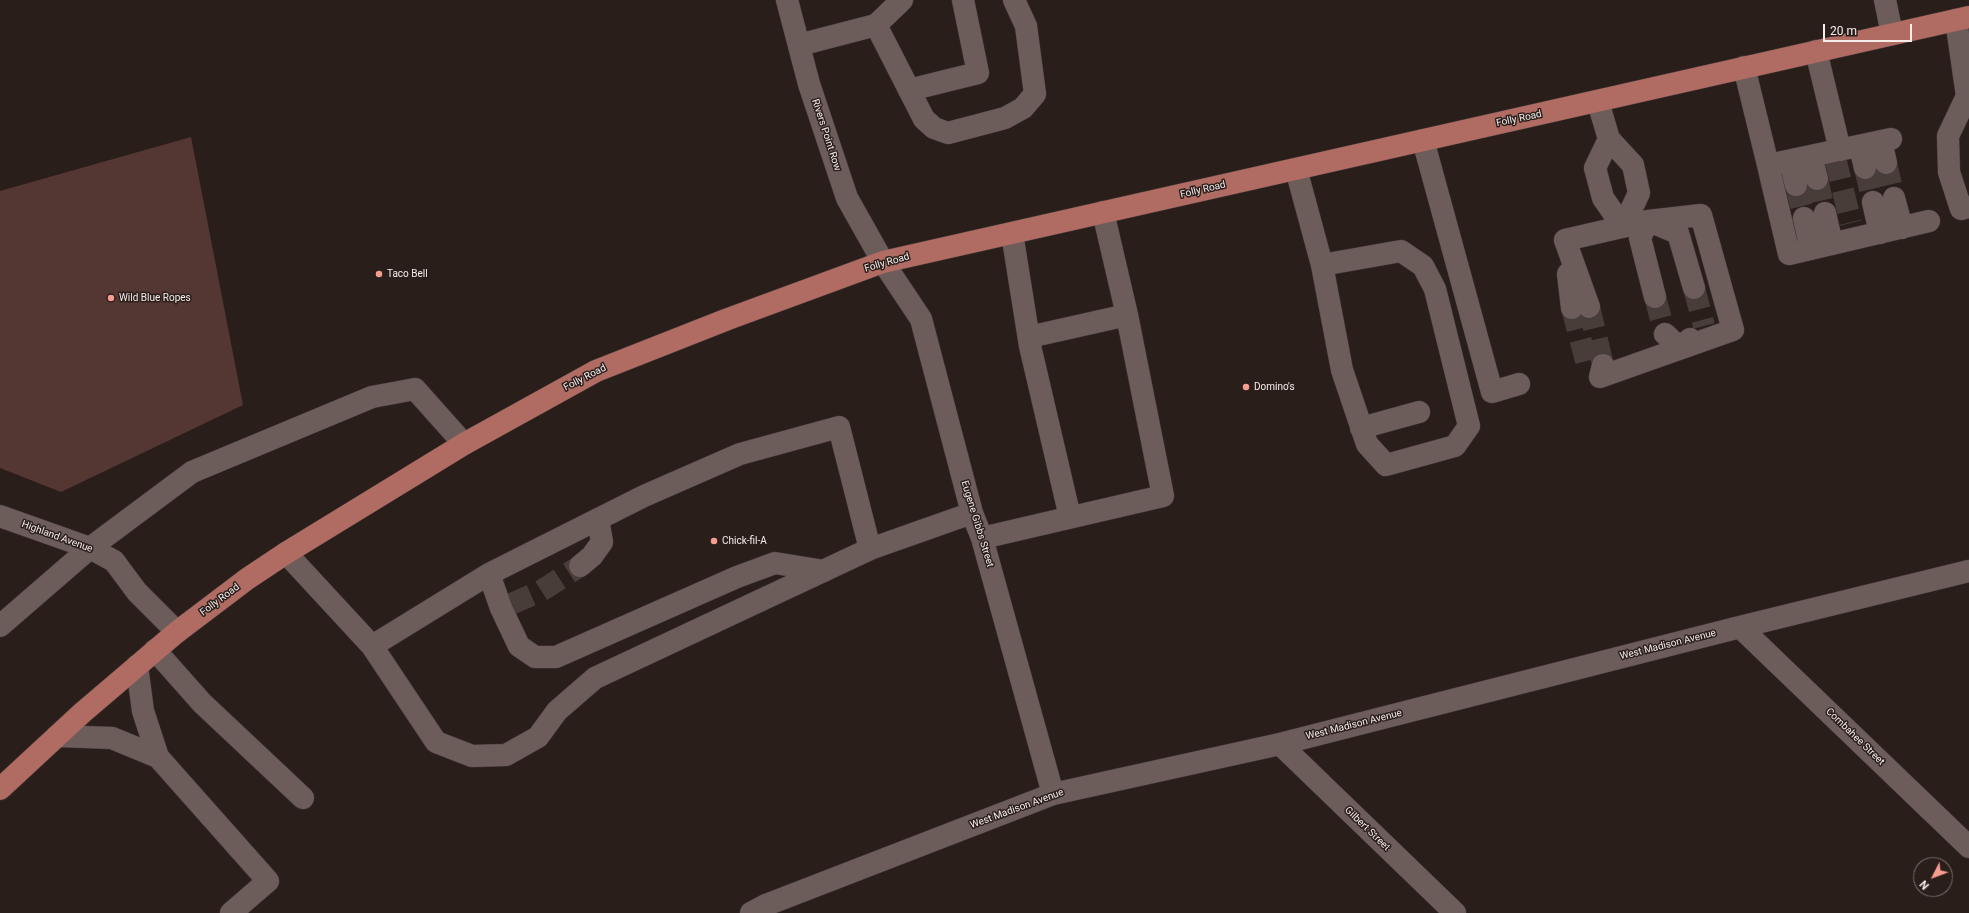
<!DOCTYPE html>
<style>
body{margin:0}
#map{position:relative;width:1969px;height:913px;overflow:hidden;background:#2a1e1b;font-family:Roboto,sans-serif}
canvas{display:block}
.north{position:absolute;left:1913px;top:857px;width:40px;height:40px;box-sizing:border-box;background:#2a1e1b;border:1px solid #7c716e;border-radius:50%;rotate:228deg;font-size:11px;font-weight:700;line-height:16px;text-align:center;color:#f6edeb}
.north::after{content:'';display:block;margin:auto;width:14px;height:18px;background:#f59d8f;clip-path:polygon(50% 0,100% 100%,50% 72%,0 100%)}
.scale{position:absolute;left:1823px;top:24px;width:89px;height:18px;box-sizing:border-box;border:2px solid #f6edeb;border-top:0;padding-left:5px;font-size:12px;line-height:14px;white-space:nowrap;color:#f6edeb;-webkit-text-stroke:3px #2a1e1b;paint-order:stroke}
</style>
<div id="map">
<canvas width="1969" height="913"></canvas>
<div class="north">N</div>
<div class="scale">20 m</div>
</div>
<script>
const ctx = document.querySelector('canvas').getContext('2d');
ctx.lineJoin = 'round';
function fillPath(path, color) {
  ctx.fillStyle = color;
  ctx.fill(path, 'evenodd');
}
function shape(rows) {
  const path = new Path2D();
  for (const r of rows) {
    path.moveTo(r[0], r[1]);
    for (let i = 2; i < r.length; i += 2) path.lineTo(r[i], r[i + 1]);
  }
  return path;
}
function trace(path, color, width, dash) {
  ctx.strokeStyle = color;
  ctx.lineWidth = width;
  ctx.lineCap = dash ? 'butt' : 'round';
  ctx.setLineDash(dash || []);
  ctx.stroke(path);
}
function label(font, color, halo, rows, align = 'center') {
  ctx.font = font + ' Roboto,sans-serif';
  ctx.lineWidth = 3;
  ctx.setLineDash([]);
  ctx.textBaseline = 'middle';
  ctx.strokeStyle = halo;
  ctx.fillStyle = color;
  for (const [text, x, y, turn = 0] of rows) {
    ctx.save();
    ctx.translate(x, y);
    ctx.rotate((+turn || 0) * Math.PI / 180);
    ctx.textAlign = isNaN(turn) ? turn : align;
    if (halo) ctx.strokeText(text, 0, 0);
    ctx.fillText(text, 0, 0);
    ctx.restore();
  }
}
fillPath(shape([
 [191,137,243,405,61,492,0,468,0,191]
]), '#543733');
trace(shape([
 [1835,158,1851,223],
 [1886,163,1894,198],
 [1865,168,1873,202],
 [1817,179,1825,213],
 [1796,185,1804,218],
 [1694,288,1704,326],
 [1655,297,1665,334],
 [1589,307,1603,365],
 [1572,308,1588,368],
 [511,604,541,591,580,566]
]), '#493d3a', 22, [22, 11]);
const minor = shape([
 [787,0,809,84,847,198,883,262,921,319,972,513,982,538,1053,794],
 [902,0,876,25,924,119,934,128,948,133,1005,118,1023,108,1035,94,1026,26,1014,0],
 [1885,0,1892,34],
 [1956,20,1967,96,1948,136,1949,172,1961,209,1969,207],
 [799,45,876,25],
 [1816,51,1840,150],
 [1744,67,1768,165,1891,139],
 [909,90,978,73,963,0],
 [1598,102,1609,139,1633,165,1639,193,1623,227,1603,198,1595,168,1609,139],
 [1423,140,1492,392,1519,384],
 [1881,141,1886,163],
 [1860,147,1865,168],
 [1811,156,1817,179],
 [1790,161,1796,185],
 [1768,165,1789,254,1929,221],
 [1296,169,1322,265,1342,370,1367,444,1386,465,1455,446,1469,426,1435,289,1423,266,1401,251,1322,265],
 [1894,198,1902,228],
 [1873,202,1880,233],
 [1825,213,1832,244],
 [1804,218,1811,249],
 [1648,221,1640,238,1655,297],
 [1649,221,1678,233,1694,288],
 [1012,233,1030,346,1070,517],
 [1568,274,1572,308],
 [1589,307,1565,240,1648,221,1701,215,1733,330,1600,377,1603,365],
 [1665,334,1680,348,1690,339],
 [1029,337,1127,315],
 [1361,428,1419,412],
 [0,516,90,548,114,561,137,592,177,632],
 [982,538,1163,496,1127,315,1103,212],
 [286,553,372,646,436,742,472,756,506,755,538,737,557,711,595,678,870,549,972,513],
 [580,566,592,556,602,542,598,519],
 [489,574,501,608,519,646,535,657,556,657,737,577,775,563,824,571],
 [0,626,90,548,192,472,372,397,415,389,464,444],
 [1740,627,1969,847],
 [372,646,489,574,644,496,740,454,839,427,870,549],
 [155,650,202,703,303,798],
 [137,666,143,711,158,757,268,881,231,913],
 [57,736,112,738,158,757],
 [1280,744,1455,913],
 [751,913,766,905,1053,794,1280,744,1740,627,1969,571]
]);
const major = shape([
 [0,789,82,713,177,632,247,579,286,553,464,444,596,371,728,319,883,262,1969,17]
]);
trace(minor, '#443a38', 23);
trace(major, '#443a38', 23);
trace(minor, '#6c5d5b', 22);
trace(major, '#b06b62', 22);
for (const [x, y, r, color] of [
 [379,274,4,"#f59d8f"],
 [111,298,4,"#f59d8f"],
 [1246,387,4,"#f59d8f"],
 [714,541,4,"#f59d8f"]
]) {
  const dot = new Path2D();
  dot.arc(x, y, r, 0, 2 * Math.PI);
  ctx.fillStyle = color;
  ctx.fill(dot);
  trace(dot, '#2a1e1b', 1.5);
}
label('10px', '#f6edeb', '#2a1e1b', [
 ["Folly Road",1519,119,-12],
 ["Rivers Point Row",826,135,72],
 ["Folly Road",1203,190,-13],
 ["Folly Road",887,263,-16],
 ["Folly Road",585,378,-27],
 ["Eugene Gibbs Street",977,524,73],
 ["Highland Avenue",57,537,20],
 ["Folly Road",220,600,-37],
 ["West Madison Avenue",1668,645,-14],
 ["West Madison Avenue",1354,725,-14],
 ["Combahee Street",1855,737,44],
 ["West Madison Avenue",1017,809,-20],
 ["Gilbert Street",1367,829,44]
]);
label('10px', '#f6edeb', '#2a1e1b', [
 ["Taco Bell",387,274],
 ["Wild Blue Ropes",119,298],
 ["Domino's",1254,387],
 ["Chick-fil-A",722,541]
], 'left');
</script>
